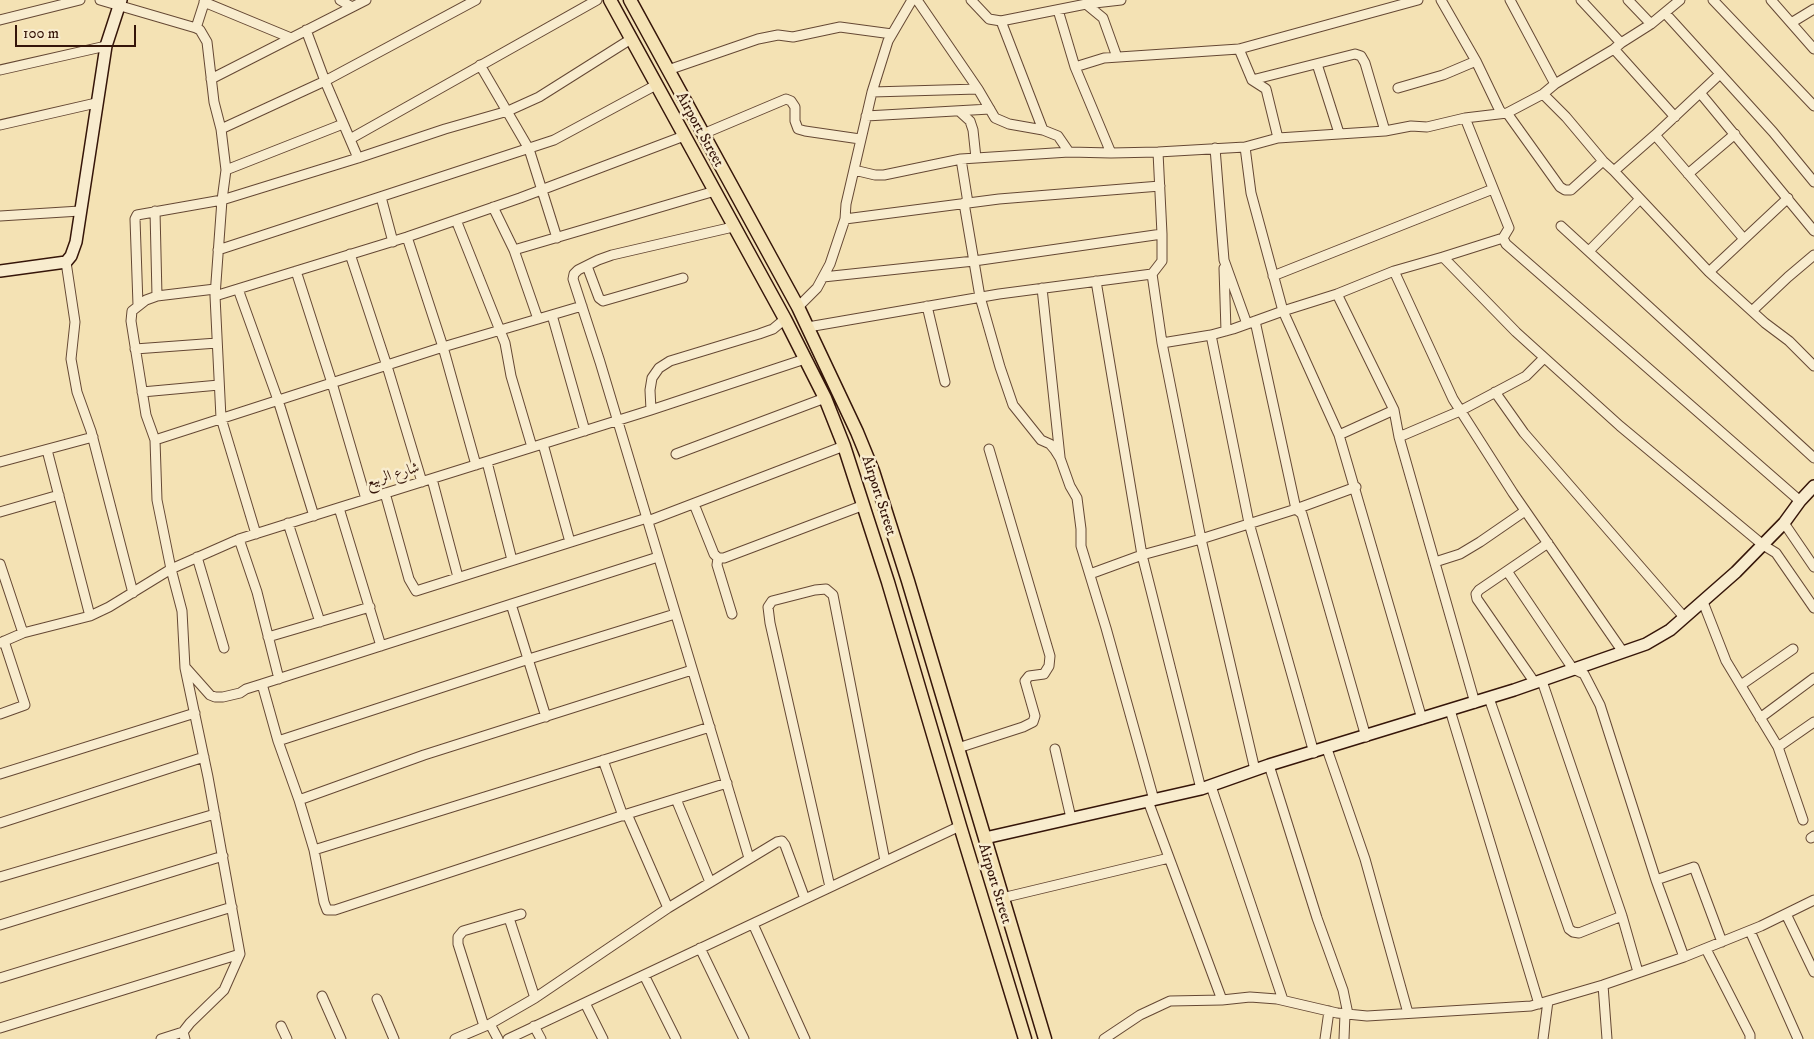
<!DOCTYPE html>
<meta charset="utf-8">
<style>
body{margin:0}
#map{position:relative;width:1814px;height:1039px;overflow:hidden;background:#f4e2b4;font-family:"IM FELL DW Pica",serif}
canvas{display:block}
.scale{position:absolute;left:15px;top:25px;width:121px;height:22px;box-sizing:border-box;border:2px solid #351509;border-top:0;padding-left:6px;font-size:15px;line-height:18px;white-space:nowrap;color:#351509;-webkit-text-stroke:4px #f8ecce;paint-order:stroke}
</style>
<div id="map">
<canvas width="1814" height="1039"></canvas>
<div class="scale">100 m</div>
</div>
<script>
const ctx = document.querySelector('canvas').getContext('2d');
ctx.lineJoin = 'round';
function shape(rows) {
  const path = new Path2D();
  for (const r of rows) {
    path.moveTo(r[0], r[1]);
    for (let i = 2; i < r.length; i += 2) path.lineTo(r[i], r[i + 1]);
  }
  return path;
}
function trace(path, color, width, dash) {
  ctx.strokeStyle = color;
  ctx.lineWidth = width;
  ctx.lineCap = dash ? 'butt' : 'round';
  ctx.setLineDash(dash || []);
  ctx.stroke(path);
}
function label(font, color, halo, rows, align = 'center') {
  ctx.font = font + ' "IM FELL DW Pica",Amiri,serif';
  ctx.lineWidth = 5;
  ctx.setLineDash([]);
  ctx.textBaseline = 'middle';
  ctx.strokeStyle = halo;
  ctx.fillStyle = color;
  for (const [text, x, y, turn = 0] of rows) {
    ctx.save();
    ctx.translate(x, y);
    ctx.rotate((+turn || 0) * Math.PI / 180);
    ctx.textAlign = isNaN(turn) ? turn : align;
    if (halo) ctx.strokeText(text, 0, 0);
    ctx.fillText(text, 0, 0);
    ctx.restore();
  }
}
const street = shape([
 [100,0,196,28,200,30,207,42,214,102,221,129,226,170,222,200,215,296,221,418,256,534],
 [340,0,352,7],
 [917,0,978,89,995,118,1009,124,1043,130,1058,136,1069,152],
 [971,0,989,19,1001,21,1086,4,1121,0],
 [1441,0,1476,61,1501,113],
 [1510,0,1555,84],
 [1581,0,1621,43],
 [1628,0,1651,24],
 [1713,0,1814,106],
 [1771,0,1814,49],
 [204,2,291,38],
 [1086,4,1103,18,1117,57],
 [1058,10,1075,67,1111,153,1158,152,1245,147,1278,138,1385,131,1411,126,1427,127,1465,118,1507,113,1543,94,1555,84,1614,49,1621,43,1651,24,1680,0],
 [1665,13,1773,132,1814,182],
 [0,20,80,0],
 [1001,21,1043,130],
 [1791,23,1814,9],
 [196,28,205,0],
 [306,30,325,81,358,158],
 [1239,49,1252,80,1266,89,1278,138],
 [1614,49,1675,117],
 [1317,64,1339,133],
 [480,65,529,149,557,238],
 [1075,67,1104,58,1239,49,1418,0],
 [0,70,106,46],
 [668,70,758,39,778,35,793,37,840,27,892,34],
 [211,79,366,0],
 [1252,80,1355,54,1361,56,1365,63,1385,131],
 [1398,88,1443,75,1476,61],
 [872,92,978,89],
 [1543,94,1566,117,1603,161,1614,171,1709,272,1765,323,1789,341,1814,366],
 [1701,94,1814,231],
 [959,111,970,121,973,130,976,158],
 [1507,113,1560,187,1565,190,1571,190,1603,161],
 [866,116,990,109],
 [1465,118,1509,228,1503,238],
 [0,125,96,103],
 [221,129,325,81,476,0],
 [703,134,786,99,791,101,795,107,795,121,798,129,805,131,860,139],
 [1655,135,1744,239],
 [350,139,597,0],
 [1245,147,1251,193,1283,311,1339,435,1422,719],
 [1215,148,1224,260,1247,324],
 [961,159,968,203],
 [226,170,343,124],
 [854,170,875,175,884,175,961,159,1069,152,1111,153],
 [1614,171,1655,135,1720,74],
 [1688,174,1735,134],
 [381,197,393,242],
 [964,203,980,297,1000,367,1013,405,1041,440,1050,444,1055,450,1060,458,1070,486,1077,498,1081,529,1081,546,1106,628,1154,800],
 [493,207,514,250,538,319],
 [155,211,157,296],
 [0,216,80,211],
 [845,219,999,199,1160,186],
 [456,220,505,343,511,376,532,447],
 [1561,226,1814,458],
 [733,227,612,255,598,260,578,270,574,274,573,279,600,362,749,858],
 [407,237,443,347,476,465],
 [218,250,554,140,656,85],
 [514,250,715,191],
 [1589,251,1640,199],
 [350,254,387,366,422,482],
 [1443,257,1503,238,1506,244,1800,501],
 [66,262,75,322,71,359,77,392,91,431,133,593],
 [587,266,599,298,603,301,683,278],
 [1224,268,1226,331],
 [296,271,332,383,366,499],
 [1394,271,1453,399,1513,493,1623,652],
 [1709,272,1788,198],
 [1152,274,1162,343,1201,539,1255,770],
 [1273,276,1493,189],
 [823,277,974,261,1162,234],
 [1096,281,1142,555,1201,789],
 [1042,288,1060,457],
 [238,289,278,400,314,516],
 [1337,294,1394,410,1399,437,1475,703],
 [215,296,407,237,520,198,684,136],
 [138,305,135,219,137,215,222,200,358,158,445,129,508,111,539,97,631,39],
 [927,306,945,382],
 [798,307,817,288,830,264,845,219,846,204,872,92,888,41,912,0],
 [1752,311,1788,277,1814,255],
 [552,315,585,431],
 [1255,321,1296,509,1302,514,1366,737],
 [808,327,999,294,1152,274,1162,261,1162,234,1158,152],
 [1211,335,1249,523,1314,753],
 [1162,343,1211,335,1233,329,1283,311,1337,294,1394,271,1443,257,1516,332,1620,426,1763,545,1776,553,1814,608],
 [135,349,217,343],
 [142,392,219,385],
 [1495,392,1524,433,1684,617],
 [651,410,650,390,652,378,659,368,670,361,759,334,773,329,785,319],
 [1339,435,1394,410],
 [1399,437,1460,411,1526,376,1544,358],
 [155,440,443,347,582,306],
 [543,444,570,542],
 [47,450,90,616],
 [676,454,825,398],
 [0,462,93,437],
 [487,462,512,560],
 [432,479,458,577],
 [385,493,409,579,416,591,647,518],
 [694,504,714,554,718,558,724,558,864,505],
 [339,508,381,646],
 [0,512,59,495],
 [648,521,844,446],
 [288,523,320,622],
 [1784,523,1814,567],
 [239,539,257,592,279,679],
 [197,557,224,648],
 [718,558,717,565,732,614],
 [1435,562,1460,554,1480,542,1525,511],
 [0,564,23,633],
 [1507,571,1573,669,1584,674,1600,705,1656,880,1684,957],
 [1090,574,1142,555,1201,539,1296,509,1356,487],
 [1703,602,1726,661,1778,747,1803,820],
 [511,604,546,717],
 [268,637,370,607],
 [0,643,23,633,90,616,109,607,171,569,239,539,651,410,805,359],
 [186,668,210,695,215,697,223,697,240,693,246,689,262,684,278,741,299,800,424,755,692,670],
 [1542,681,1622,916,1638,972],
 [1535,683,1477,599,1476,594,1479,590,1548,543],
 [262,684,658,557],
 [1741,685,1793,649],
 [1489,698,1569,929,1573,932,1579,933,1622,916],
 [1450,710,1539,1004],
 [0,714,25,705,4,641],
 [1760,718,1814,678],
 [278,741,529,659,675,614],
 [1778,747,1814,722],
 [958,748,1023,727,1033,722,1035,716,1025,681,1029,676,1044,674,1049,666,1050,656,989,449],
 [1055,749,1071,818],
 [1327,749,1365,859,1408,1013],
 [603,760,623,816],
 [1269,765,1317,918,1343,990,1348,1014],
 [0,774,195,713],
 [1211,786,1283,1000],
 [676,799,710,882],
 [299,800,314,850,324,902,327,910,335,910,627,814,727,783],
 [1148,801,1222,1000],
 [627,814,668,908],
 [0,823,204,757],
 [1811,838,1814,836],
 [314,850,710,727],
 [0,877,215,814],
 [1656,880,1694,867,1722,942],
 [830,887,770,623,768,607,772,601,815,590,826,589,833,595,885,861],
 [1002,898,1169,858],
 [1786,914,1814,972],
 [509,918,535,998],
 [753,924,805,1039],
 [0,925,223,856],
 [1750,931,1798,1039],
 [700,948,744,1039],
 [1706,949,1750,1035,1750,1039],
 [644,975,676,1039],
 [0,978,232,907],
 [1603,985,1607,1039],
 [322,996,341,1039],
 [377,999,394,1039],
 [585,1003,603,1039],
 [490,1024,498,1039],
 [281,1026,287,1039],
 [484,1026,458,944,458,937,463,931,521,914],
 [534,1026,541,1039],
 [0,1028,240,954],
 [161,1039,183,1032],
 [185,1039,183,1032,190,1023,224,990,240,954,208,777,185,668,182,611,171,569,157,500,155,440,146,415,131,321,132,311,146,300,157,296,215,289],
 [455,1039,490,1024,535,998,668,908,777,842,782,841,785,845,805,899],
 [508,1039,960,826],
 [1104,1039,1140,1015,1170,1001,1222,1000,1250,997,1277,999,1337,1013,1367,1016,1531,1006,1603,985,1684,957,1761,926,1814,900],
 [1325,1039,1329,1011],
 [1344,1039,1345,1014],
 [1543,1039,1548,1001]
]);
const secondary = shape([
 [0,271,66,262,71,256,76,242,106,46,121,0],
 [985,838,1201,789,1269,765,1514,690,1646,644,1670,630,1736,572,1784,523,1800,501,1814,486]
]);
const primary = shape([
 [610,0,785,319,825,398,844,446,888,582,960,826,1025,1039],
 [630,0,798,307,857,432,873,471,908,581,1045,1039]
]);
trace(street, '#654834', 11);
trace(secondary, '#351509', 14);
trace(primary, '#351509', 15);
trace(street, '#f8ecce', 9);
trace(secondary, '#f8ecce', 11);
trace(primary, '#f4e2b4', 12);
label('15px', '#351509', '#f8ecce', [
 ["Airport Street",699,130,61],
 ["شارع الربيع",393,476,-17],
 ["Airport Street",878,496,72],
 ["Airport Street",994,884,73]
]);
</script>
